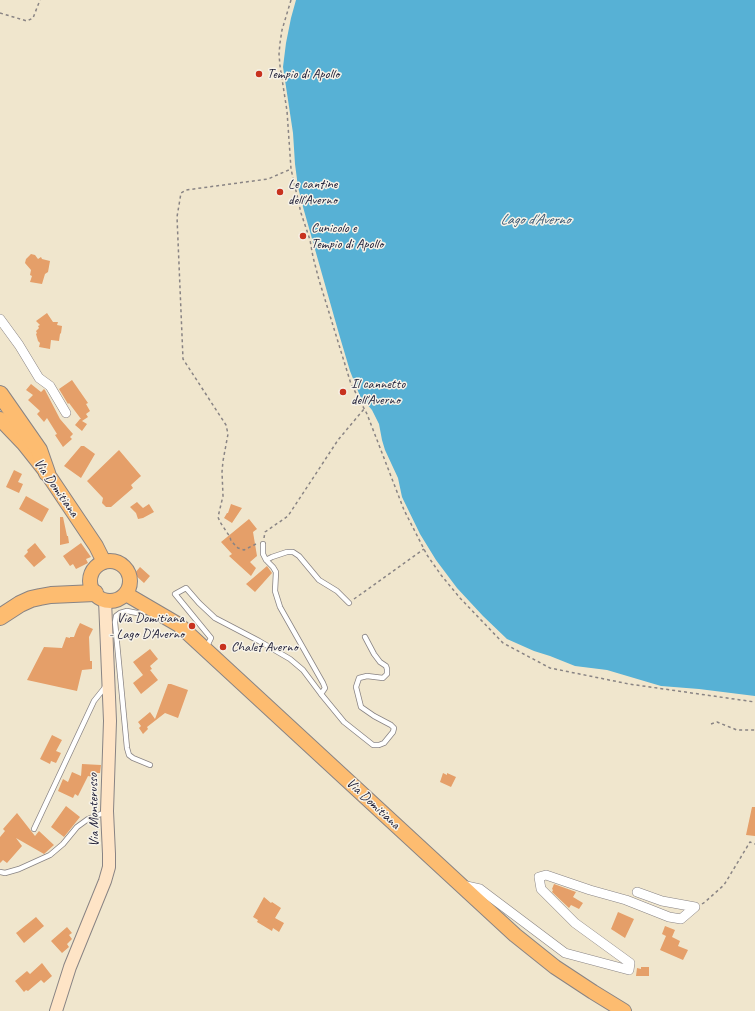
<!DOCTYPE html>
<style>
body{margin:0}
canvas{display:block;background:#f0e6cd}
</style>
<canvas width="755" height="1011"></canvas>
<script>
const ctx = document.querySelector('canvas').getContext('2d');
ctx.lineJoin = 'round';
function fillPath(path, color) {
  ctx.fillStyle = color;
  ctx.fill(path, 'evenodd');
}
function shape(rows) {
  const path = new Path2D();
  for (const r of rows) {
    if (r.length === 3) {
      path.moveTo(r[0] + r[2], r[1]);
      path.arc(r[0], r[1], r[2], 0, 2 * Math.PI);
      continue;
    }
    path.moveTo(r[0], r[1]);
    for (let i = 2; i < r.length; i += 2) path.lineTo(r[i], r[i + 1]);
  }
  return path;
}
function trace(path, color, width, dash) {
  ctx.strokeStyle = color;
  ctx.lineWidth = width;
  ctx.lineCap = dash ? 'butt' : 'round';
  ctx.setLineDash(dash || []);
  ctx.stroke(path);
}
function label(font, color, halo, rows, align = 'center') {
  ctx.font = font + ' Caveat,sans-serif';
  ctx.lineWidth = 3;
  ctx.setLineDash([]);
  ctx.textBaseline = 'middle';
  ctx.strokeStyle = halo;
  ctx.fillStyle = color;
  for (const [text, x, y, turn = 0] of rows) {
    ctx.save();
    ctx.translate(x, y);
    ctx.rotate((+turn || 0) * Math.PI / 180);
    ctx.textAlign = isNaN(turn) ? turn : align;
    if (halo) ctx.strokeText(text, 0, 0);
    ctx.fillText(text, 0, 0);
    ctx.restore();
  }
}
fillPath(shape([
 [296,0,755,0,755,696,699,689,661,686,607,670,575,666,550,656,534,651,507,639,483,616,457,588,436,560,420,534,402,497,398,478,385,450,382,440,379,424,372,410,360,396,350,371,339,334,303,207,298,187,295,164,293,133,283,67,286,43,291,18]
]), '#57b1d5');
fillPath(shape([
 [31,254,35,255,38,259,41,257,42,259,50,261,48,272,45,274,42,284,30,282,32,276,30,275,31,270,25,263,26,259],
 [47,313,53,322,58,322,57,325,62,326,61,333,60,334,59,341,51,340,50,349,39,347,40,343,38,341,36,334,37,333,36,331,39,328,38,326,40,325,36,321],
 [72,380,88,403,86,404,90,411,86,414,88,417,82,421,87,424,82,431,75,425,80,419,81,419,69,403,68,404,59,389],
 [31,384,41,392,44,389,45,390,60,419,73,434,70,437,72,439,63,447,55,435,57,434,47,418,44,422,37,414,40,411,28,400,33,395,26,390],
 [81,446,84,446,95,454,81,478,64,466],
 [119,450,141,476,131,485,133,488,111,507,106,507,102,503,103,498,87,481],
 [14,470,22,474,18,482,23,484,19,493,6,487],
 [26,496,49,509,42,522,19,509],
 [137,502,143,508,149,504,154,512,143,518,138,519,136,513,130,507],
 [231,504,242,508,232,523,224,518,227,513,228,513],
 [60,517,63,517,67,536,68,536,69,543,60,545],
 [249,519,257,529,253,532,257,556,250,562,256,568,251,576,229,556,232,554,221,542],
 [35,543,46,557,34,567,24,556,28,552,27,550],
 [81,543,91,557,86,559,88,563,76,569,73,564,70,566,63,556],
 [267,566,272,573,255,592,246,584],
 [140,567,150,576,144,583,134,574],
 [80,623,93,629,89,637,90,661,92,661,92,669,82,670,77,691,27,680,44,647,62,648,66,637,70,638,70,637,74,637,77,629],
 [150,649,158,659,150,666,152,669,150,670,158,680,141,694,133,683,143,675,133,662],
 [168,684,171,684,188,690,178,718,165,713,147,727,148,729,143,734,139,728,141,726,138,722,150,712,155,719],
 [52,735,62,740,56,751,61,753,56,763,51,761,50,764,40,759],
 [82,764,101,765,100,773,94,773,93,777,88,776,78,796,75,794,73,798,58,791,63,779,68,782,72,772,81,776],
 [443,773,447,775,447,773,456,777,451,787,440,782],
 [66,806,80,817,64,837,51,827],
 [752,807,755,807,755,836,746,835],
 [17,813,35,836,39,831,54,845,44,854,16,838,22,846,7,863,3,860,0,863,0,837,5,831,3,829],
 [554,884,576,892,573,897,583,903,579,909,571,905,569,908,552,892,553,890,552,889],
 [264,897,271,903,272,902,281,908,275,918,284,923,279,932,273,928,272,931,257,922,258,920,253,917],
 [618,912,634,919,625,938,611,929],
 [36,917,44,926,24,943,16,933],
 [665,926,675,930,672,937,680,941,678,946,688,950,683,960,660,950,666,936,662,934],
 [67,927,72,933,69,935,72,939,67,944,69,947,62,953,51,941],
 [42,963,52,976,44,983,41,980,28,991,26,990,24,992,15,981,27,971,30,974],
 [641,967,649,967,649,976,636,976,637,968,641,969]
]), '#e59f69');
const lane = shape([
 [263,544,263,554,266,560,273,567,276,572,275,591,280,607,323,683,325,688,321,694],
 [266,560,272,557,287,552,293,552,299,556,319,580,337,591,349,603],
 [147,609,144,612,137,613,127,611,120,613,116,616,115,622,127,748,129,755,133,758,150,765],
 [206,648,211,638,175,594,186,588,199,603,215,618,259,641,290,659,303,670,321,694,344,722,373,745,379,745,384,743,393,732,394,728,391,725,374,716,361,707,356,687,359,678,367,676,383,678,387,674,387,669,386,666,380,662,374,654,365,637],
 [34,829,94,701,106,686],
 [0,872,5,873,19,869,50,855,63,844,77,827,88,819,106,812]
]);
const street = shape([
 [0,319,19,345,39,378,50,386,66,413],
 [462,885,480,889,565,953,629,970,630,963,575,923,541,889,539,877,546,875,590,890,626,900,669,917,681,919,695,907,662,901,637,892]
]);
const secondary = shape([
 [56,1011,70,967,105,881,109,867,109,854,107,811,110,721,105,600]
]);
const primary = shape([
 [0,419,24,444,47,473,96,546,104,562],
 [110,581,20],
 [126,594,179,625,515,935,555,967,593,992,624,1011]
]);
const highway = shape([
 [0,394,39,450,47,473],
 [0,617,20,604,31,599,40,597,51,595,95,593]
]);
trace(lane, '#898484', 6);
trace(street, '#898484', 10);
trace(secondary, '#898484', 14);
trace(primary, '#898484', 16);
trace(highway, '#898484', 18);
trace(shape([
 [291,0,282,30,280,43,279,54,280,66,287,111,291,169,301,213,310,240,313,257,319,280,351,384,367,414,404,510,427,555,441,575,460,598,503,643,550,668,629,684,755,702],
 [0,13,27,21,33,18,40,0],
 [264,538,265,532,288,516,338,440,364,409],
 [256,544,244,550,238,548,231,541,230,537,220,522,218,517,223,496,222,472,223,461,228,434,226,425,183,359,177,217,181,193,186,190,268,179,291,169],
 [354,599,424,549],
 [711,724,717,722,737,730,755,730],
 [702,904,705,902,724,885,750,842,755,844]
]), '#898484', 1.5, [3, 3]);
trace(lane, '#fff', 4.5);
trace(street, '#fff', 9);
trace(secondary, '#fee4c6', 12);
trace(primary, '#fdbc70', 14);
trace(highway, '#fdbc70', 16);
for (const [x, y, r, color] of [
 [259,74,4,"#c8321e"],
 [280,192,4,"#c8321e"],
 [303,236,4,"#c8321e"],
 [343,392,4,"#c8321e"],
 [192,626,4,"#c8321e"],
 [223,647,4,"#c8321e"]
]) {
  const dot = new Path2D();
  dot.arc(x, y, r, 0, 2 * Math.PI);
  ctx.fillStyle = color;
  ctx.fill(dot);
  trace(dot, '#f7f3e8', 1.5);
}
label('14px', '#22223b', '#f7f3e8', [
 ["Tempio di Apollo",267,74],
 ["Le cantine",288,184],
 ["dell'Averno",288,200],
 ["Cunicolo e",311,228],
 ["Tempio di Apollo",311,244],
 ["Il cannetto",351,384],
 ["dell'Averno",351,400],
 ["Via Domitiana",184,618,"right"],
 ["- Lago D'Averno",184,634,"right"],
 ["Chalet Averno",231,647]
], 'left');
label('14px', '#22223b', '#f7f3e8', [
 ["Via Domitiana",56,488,55],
 ["Via Domitiana",373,804,43],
 ["Via Monterusso",94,810,-91]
]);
label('italic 15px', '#355471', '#f7f3e8', [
 ["Lago d'Averno",535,220]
]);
</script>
